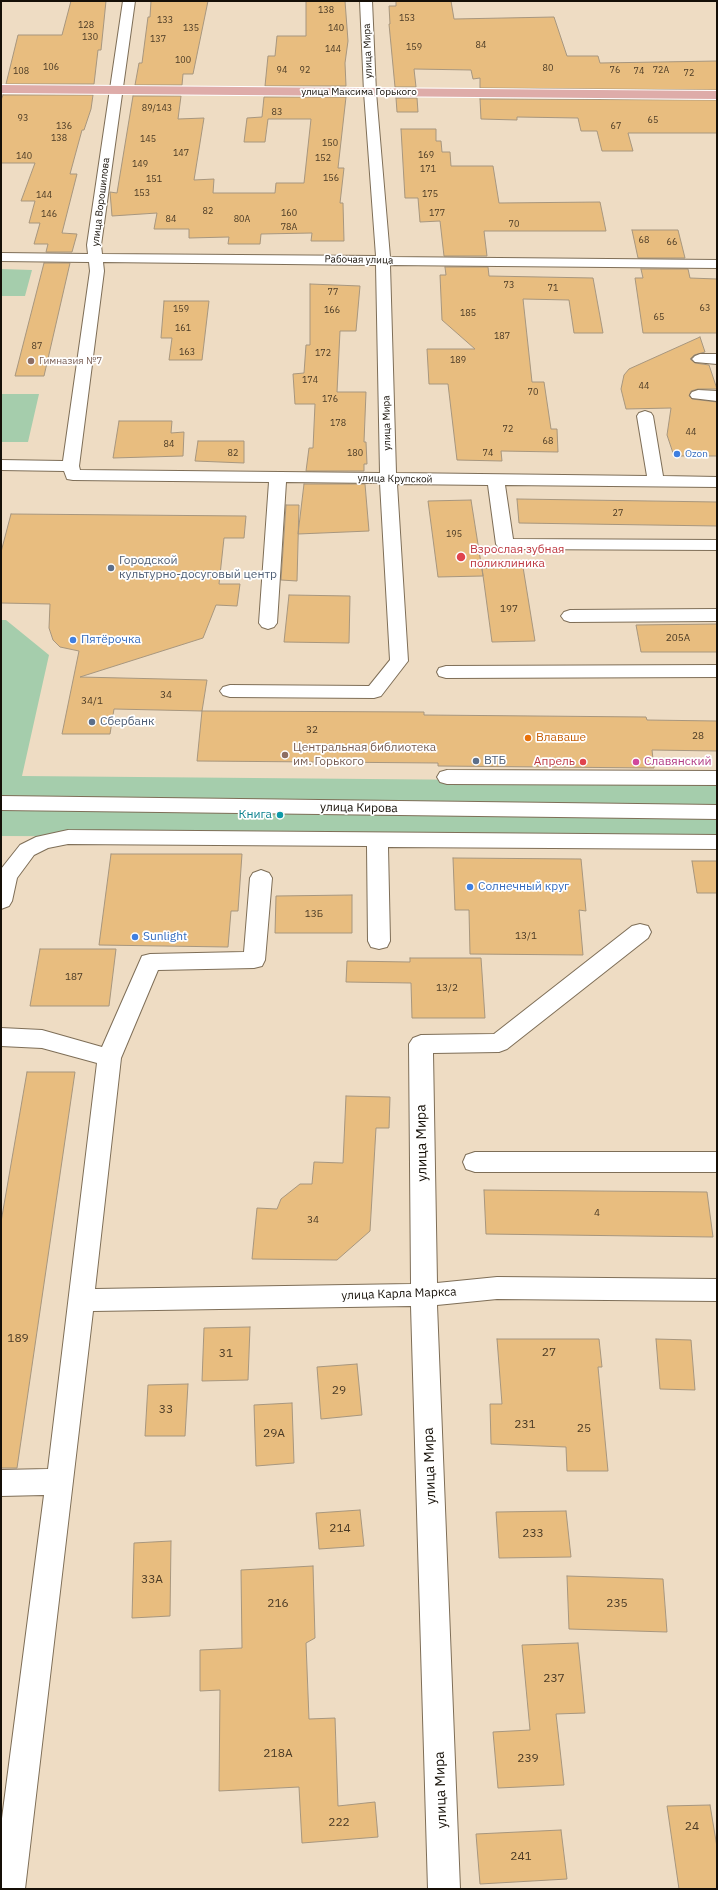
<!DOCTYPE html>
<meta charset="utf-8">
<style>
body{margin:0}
#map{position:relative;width:718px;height:1890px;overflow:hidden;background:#eedcc3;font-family:"IBM Plex Sans",sans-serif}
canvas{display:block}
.frame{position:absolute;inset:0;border:2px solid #150f07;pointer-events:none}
</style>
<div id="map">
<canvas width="718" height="1890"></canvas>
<div class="frame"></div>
</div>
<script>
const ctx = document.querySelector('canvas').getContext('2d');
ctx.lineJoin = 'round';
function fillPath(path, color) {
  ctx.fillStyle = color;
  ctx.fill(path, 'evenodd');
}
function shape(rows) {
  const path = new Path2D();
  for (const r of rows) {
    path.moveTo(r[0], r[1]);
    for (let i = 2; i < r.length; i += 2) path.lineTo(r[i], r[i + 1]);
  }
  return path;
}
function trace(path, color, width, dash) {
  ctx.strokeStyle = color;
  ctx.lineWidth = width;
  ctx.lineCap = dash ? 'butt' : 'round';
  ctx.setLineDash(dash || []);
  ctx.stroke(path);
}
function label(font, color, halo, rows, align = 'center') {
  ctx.font = font + ' "IBM Plex Sans",sans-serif';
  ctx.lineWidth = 3.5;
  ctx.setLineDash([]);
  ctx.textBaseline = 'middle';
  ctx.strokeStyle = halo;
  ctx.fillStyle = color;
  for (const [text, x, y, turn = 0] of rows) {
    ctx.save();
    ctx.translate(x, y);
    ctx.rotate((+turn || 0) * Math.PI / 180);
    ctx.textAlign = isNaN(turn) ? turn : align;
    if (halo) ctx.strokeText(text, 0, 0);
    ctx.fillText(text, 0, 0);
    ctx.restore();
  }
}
fillPath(shape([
 [1,269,32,270,25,296,1,296],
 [1,394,39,394,28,442,1,442],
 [1,620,6,620,49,655,22,776,717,782,717,839,1,836]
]), '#a5cdac');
const building = shape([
 [71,1,106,1,101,50,98,50,94,84,6,84,18,35,62,35,71,1],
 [151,1,208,1,193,74,183,74,182,85,135,85,139,63,142,63,148,17,150,17,151,1],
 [306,1,345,1,348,41,345,63,346,86,265,86,268,56,275,56,277,36,306,36,306,1],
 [396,1,451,1,454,19,554,17,567,56,598,56,600,63,717,61,717,90,480,88,480,78,473,79,471,70,414,69,416,87,395,87,389,24,390,24,389,6,396,6,396,1],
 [3,95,93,95,91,109,84,130,82,130,70,174,77,174,62,233,77,234,72,252,46,252,48,244,34,244,40,223,29,223,35,201,21,201,35,163,1,163,1,100,3,95],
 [133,96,181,96,178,119,204,118,194,180,214,179,213,193,275,193,276,183,304,183,311,119,268,119,265,142,244,142,247,118,262,117,264,97,346,97,338,168,344,168,340,203,343,203,344,241,311,241,312,233,261,234,260,244,228,244,229,237,189,238,189,229,154,229,157,213,112,216,110,192,117,193,133,96],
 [396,98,417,98,418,112,397,112,396,98],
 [480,99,717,100,717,133,628,133,633,151,602,151,597,131,581,131,578,118,517,117,517,120,481,119,480,99],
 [401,129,436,129,436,141,441,141,442,152,450,152,451,166,493,166,499,203,600,202,606,231,484,231,487,256,444,256,440,221,420,222,418,198,405,198,401,129],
 [632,230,678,230,685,258,638,258,632,230],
 [44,263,70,263,44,376,15,376,44,263],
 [445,267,488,267,489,276,593,278,603,333,574,333,569,300,523,299,532,382,544,382,551,429,557,429,558,452,501,451,502,461,457,460,448,384,429,384,427,349,475,349,442,320,440,275,446,275,445,267],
 [641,269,688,269,690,278,717,279,717,333,643,333,635,278,643,278,641,269],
 [310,284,360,286,356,331,340,331,337,392,366,392,364,442,366,442,367,464,364,464,364,471,306,471,309,448,313,448,315,404,295,404,293,374,304,373,306,345,310,345,310,284],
 [164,301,209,301,202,360,169,360,172,338,161,338,164,301],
 [700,337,705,352,694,355,690,359,695,363,709,365,717,389,698,389,691,391,689,396,692,399,717,402,717,456,674,456,667,435,671,408,626,409,621,389,624,375,629,369,700,337],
 [119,421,172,421,171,433,184,432,183,456,113,458,119,421],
 [198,441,244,441,244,463,195,461,198,441],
 [304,484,365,484,369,531,298,534,304,484],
 [517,499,717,502,717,526,519,523,517,499],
 [471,500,483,576,438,577,428,501,471,500],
 [286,505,299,505,297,581,281,580,286,505],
 [11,514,246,516,244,538,224,538,219,584,240,584,237,606,216,605,203,638,80,677,207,680,202,711,114,709,110,734,62,734,79,651,60,647,53,640,49,628,50,604,1,603,1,552,11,514],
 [523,567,535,641,492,642,482,568,523,567],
 [289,595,350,596,349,643,284,642,289,595],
 [717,624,717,652,641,652,636,625,717,624],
 [202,711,424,712,424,715,646,717,647,720,717,721,717,751,652,750,654,768,438,766,438,763,197,761,202,711],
 [111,854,242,854,238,911,231,911,228,947,99,945,111,854],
 [453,858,581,859,586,911,579,910,583,955,470,954,469,910,455,910,453,858],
 [692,861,717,861,717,893,697,893,692,861],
 [352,895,352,933,275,933,276,896,352,895],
 [40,949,116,949,109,1006,30,1006,40,949],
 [410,958,481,958,485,1018,412,1018,411,983,346,982,347,961,410,962,410,958],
 [27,1072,75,1072,17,1468,1,1468,1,1222,27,1072],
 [346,1096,390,1097,389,1128,376,1128,370,1231,337,1260,252,1259,257,1208,277,1209,281,1199,300,1184,312,1184,314,1162,343,1163,346,1096],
 [484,1190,707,1192,713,1237,486,1234,484,1190],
 [250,1327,248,1380,202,1381,204,1328,250,1327],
 [497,1339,599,1339,602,1367,598,1367,608,1471,567,1471,566,1447,491,1444,490,1404,502,1404,497,1339],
 [656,1339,691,1340,695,1390,660,1389,656,1339],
 [357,1364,362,1415,321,1419,317,1367,357,1364],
 [188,1384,185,1436,145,1436,148,1385,188,1384],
 [292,1403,294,1463,256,1466,254,1405,292,1403],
 [360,1510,364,1546,319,1549,316,1513,360,1510],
 [566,1511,571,1557,499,1558,496,1512,566,1511],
 [171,1541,170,1616,132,1618,134,1543,171,1541],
 [313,1566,315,1638,306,1643,309,1719,335,1718,338,1806,375,1802,378,1837,302,1843,299,1787,219,1791,220,1690,200,1691,200,1650,242,1648,241,1570,313,1566],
 [567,1576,663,1579,667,1632,569,1629,567,1576],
 [578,1643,585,1713,556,1714,564,1785,498,1788,493,1732,530,1730,522,1645,578,1643],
 [710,1805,717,1847,717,1889,679,1889,667,1806,710,1805],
 [561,1830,567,1879,480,1884,476,1834,561,1830]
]);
fillPath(building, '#e8bd7f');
trace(building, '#a7967e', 1);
const minor = shape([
 [123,1,135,1,101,245,102,254,376,256,364,92,360,1,372,1,376,92,390,257,717,260,717,268,390,265,396,473,647,476,637,416,639,413,645,411,651,413,653,416,663,476,717,477,717,487,505,485,513,539,717,540,717,550,505,549,499,548,496,544,488,485,397,484,408,661,381,696,374,698,230,697,223,695,220,691,223,687,230,685,369,686,390,660,380,483,286,482,277,623,274,627,268,629,262,627,259,623,269,482,73,480,67,479,64,471,1,470,1,460,63,461,90,271,89,262,1,261,1,253,88,254,87,245,123,1],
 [103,262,376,265,380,473,80,470,79,466,104,271,103,262],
 [700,354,717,354,717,364,695,362,692,359,695,356,700,354],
 [698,390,717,391,717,401,692,398,690,395,692,392,698,390],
 [717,609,717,621,570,622,564,620,561,616,564,612,570,610,717,609],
 [717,665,717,677,446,678,439,676,437,672,439,668,446,666,717,665],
 [447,770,717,771,717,785,447,784,440,782,437,777,440,772,447,770],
 [1,796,717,805,717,819,1,810,1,796],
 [68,830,717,835,717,849,388,847,390,941,387,947,379,949,371,947,368,941,367,846,68,844,48,848,34,855,17,878,12,901,9,906,1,909,1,869,20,845,36,837,68,830],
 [261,870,269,873,272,878,265,960,262,966,254,968,158,970,121,1058,95,1289,411,1284,409,1044,413,1038,421,1035,494,1034,632,926,640,924,648,926,651,932,648,938,507,1049,499,1052,433,1053,437,1283,497,1277,717,1279,717,1301,497,1299,437,1305,460,1889,428,1889,411,1306,93,1311,25,1889,1,1889,1,1826,44,1495,1,1496,1,1470,48,1469,97,1063,42,1048,1,1046,1,1028,42,1030,102,1047,142,956,150,954,244,952,250,878,253,873,261,870],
 [475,1152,717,1152,717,1172,475,1172,466,1169,463,1162,466,1155,475,1152]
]);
const major = shape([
 [1,85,717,91,717,99,1,93,1,85]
]);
trace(minor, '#7e6e57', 2);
trace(major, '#fff', 2);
fillPath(minor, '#fff');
fillPath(major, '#deaca9');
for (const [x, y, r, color] of [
 [31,361,4,"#8d6e63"],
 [677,454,4,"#3f7fe0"],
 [461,557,5,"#e0444e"],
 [111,568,4,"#5c6f8a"],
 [73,640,4,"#3f7fe0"],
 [92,722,4,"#5c6f8a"],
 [528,738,4,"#e8710a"],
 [285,755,4,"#8d6e63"],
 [476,761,4,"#5c6f8a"],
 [583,762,4,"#e0444e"],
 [636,762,4,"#d1479c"],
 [280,815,4,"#0f9aa8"],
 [470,887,4,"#3f7fe0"],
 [135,937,4,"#3f7fe0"]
]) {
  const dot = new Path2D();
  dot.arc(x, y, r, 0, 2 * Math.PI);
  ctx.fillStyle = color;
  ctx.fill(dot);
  trace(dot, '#fff', 1.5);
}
label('9px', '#4a3a25', null, [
 ["138",326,10],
 ["153",407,18],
 ["133",165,20],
 ["128",86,25],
 ["135",191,28],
 ["140",336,28],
 ["130",90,37],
 ["137",158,39],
 ["84",481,45],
 ["159",414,47],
 ["144",333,49],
 ["100",183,60],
 ["106",51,67],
 ["80",548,68],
 ["94",282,70],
 ["92",305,70],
 ["76",615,70],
 ["72А",661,70],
 ["108",21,71],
 ["74",639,71],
 ["72",689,73],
 ["89/143",157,108],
 ["83",277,112],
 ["93",23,118],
 ["65",653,120],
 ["136",64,126],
 ["67",616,126],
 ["138",59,138],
 ["145",148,139],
 ["150",330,143],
 ["147",181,153],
 ["169",426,155],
 ["140",24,156],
 ["152",323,158],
 ["149",140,164],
 ["171",428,169],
 ["156",331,178],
 ["151",154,179],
 ["153",142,193],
 ["175",430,194],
 ["144",44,195],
 ["82",208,211],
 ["160",289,213],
 ["177",437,213],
 ["146",49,214],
 ["84",171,219],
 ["80А",242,219],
 ["70",514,224],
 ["78А",289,227],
 ["68",644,240],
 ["66",672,242],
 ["73",509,285],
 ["71",553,288],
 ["77",333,292],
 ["63",705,308],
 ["159",181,309],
 ["166",332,310],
 ["185",468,313],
 ["65",659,317],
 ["161",183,328],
 ["187",502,336],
 ["87",37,346],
 ["163",187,352],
 ["172",323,353],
 ["189",458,360],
 ["174",310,380],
 ["44",644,386],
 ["70",533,392],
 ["176",330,399],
 ["178",338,423],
 ["72",508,429],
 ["44",691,432],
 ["68",548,441],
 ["84",169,444],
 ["82",233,453],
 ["180",355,453],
 ["74",488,453],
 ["27",618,513],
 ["195",454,534]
]);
label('10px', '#150f07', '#fff', [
 ["улица Мира",368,51,-92],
 ["улица Максима Горького",359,92],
 ["улица Ворошилова",101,202,-83],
 ["Рабочая улица",359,260,1],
 ["улица Мира",387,423,-91],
 ["улица Крупской",395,479,1]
]);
label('10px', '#785e54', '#fff', [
 ["Гимназия №7",39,361]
], 'left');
label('10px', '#366cbe', '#fff', [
 ["Ozon",685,454]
], 'left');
label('10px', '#4a3a25', null, [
 ["197",509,609],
 ["205А",678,638],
 ["34",166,695],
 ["34/1",92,701],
 ["32",312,730],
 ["28",698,736],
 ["13Б",314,914],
 ["13/1",526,936],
 ["187",74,977],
 ["13/2",447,988],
 ["4",597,1213],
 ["34",313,1220]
]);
label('12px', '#be3a42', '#fff', [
 ["Взрослая зубная",470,550],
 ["поликлиника",470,564],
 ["Апрель",575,762,"right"]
], 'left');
label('12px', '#4e5e75', '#fff', [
 ["Городской",119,561],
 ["культурно-досуговый центр",119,575],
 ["Сбербанк",100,722],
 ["ВТБ",484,761]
], 'left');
label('12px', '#366cbe', '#fff', [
 ["Пятёрочка",81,640],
 ["Солнечный круг",478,887],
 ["Sunlight",143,937]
], 'left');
label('12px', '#c56008', '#fff', [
 ["Влаваше",536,738]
], 'left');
label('12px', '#785e54', '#fff', [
 ["Центральная библиотека",293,748],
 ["им. Горького",293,762]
], 'left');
label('12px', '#b23c85', '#fff', [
 ["Славянский",644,762]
], 'left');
label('12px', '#150f07', '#fff', [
 ["улица Кирова",359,808,1],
 ["улица Карла Маркса",399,1294,-2]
]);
label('12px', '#0d838f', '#fff', [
 ["Книга",272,815]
], 'right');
label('12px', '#4a3a25', null, [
 ["189",18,1339],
 ["27",549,1353],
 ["31",226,1354],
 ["29",339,1391],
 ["33",166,1410],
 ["231",525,1425],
 ["25",584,1429],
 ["29А",274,1434],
 ["214",340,1529],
 ["233",533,1534],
 ["33А",152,1580],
 ["216",278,1604],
 ["235",617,1604],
 ["237",554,1679],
 ["218А",278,1754],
 ["239",528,1759],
 ["222",339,1823],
 ["24",692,1827],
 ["241",521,1857]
]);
label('14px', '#150f07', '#fff', [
 ["улица Мира",422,1143,-91],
 ["улица Мира",430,1466,-92],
 ["улица Мира",441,1790,-92]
]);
</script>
